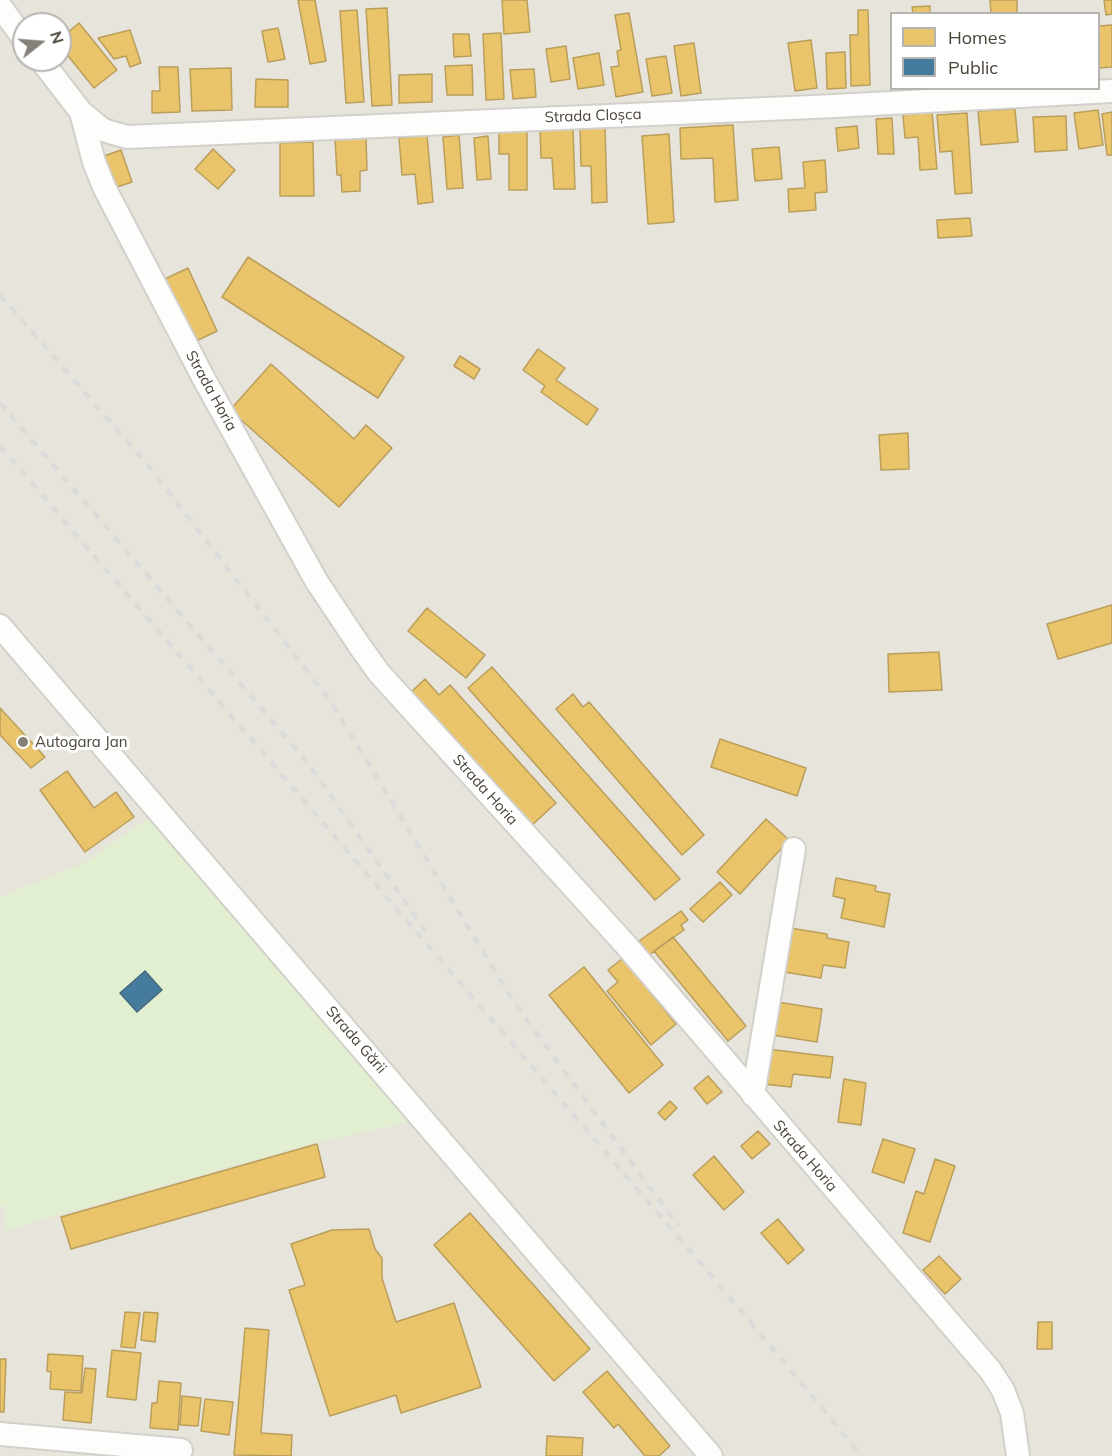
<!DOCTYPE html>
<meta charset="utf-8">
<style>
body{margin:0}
#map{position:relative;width:1112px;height:1456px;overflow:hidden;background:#f4f2ee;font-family:Mulish,sans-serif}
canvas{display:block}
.legend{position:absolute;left:890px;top:12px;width:210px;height:78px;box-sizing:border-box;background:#fff;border:2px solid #b7b4b0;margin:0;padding:8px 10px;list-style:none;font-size:18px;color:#4b4439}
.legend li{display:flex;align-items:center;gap:12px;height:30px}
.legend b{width:30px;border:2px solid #b7b4b0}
.north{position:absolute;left:12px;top:12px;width:60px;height:60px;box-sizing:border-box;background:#fff;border:2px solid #b7b4b0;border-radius:50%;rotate:73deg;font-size:16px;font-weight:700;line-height:24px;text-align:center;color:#4b4439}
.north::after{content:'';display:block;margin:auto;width:21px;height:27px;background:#868178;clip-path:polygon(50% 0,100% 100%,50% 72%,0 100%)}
</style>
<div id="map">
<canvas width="1112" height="1456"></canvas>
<ul class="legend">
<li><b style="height:16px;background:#e9c46a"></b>Homes</li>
<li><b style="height:16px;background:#457b9d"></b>Public</li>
</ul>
<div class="north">N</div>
</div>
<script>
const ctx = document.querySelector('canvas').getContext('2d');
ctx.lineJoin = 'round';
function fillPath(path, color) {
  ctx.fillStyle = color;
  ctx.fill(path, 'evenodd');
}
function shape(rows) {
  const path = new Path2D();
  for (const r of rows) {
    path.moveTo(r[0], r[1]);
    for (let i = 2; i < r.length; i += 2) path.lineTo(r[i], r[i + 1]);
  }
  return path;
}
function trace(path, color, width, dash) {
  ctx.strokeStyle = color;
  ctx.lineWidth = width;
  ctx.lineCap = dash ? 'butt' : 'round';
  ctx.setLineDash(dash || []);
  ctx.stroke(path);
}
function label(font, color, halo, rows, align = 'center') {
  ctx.font = font + ' Mulish,sans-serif';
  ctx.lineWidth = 6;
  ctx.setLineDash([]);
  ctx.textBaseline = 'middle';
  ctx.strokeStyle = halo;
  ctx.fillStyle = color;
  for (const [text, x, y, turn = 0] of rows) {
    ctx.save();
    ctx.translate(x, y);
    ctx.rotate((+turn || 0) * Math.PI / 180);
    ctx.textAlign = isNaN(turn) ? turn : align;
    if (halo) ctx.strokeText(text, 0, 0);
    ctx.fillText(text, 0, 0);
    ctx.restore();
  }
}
fillPath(shape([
 [0,0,1112,0,1112,1456,0,1456],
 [892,14,1098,14,1098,88,892,88],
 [24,24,60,24,60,60,24,60]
]), '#e7e4dc');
fillPath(shape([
 [153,815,411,1122,318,1142,6,1230,5,1206,0,1206,0,897,86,862]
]), '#e1eecf');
const homes = shape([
 [298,0,315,0,326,61,310,64,298,0],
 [502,0,527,0,530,32,504,34,502,0],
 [990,0,1017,0,1017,14,991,14,990,0],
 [1104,0,1112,0,1112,14,1106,15,1104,0],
 [930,6,930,14,913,14,912,7,930,6],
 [387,8,392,105,372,106,366,9,387,8],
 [357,10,364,102,346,103,340,11,357,10],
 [858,10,868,10,870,85,851,86,850,35,858,35,858,10],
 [629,13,643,92,616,97,611,67,619,66,617,51,621,50,615,15,629,13],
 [79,23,117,70,94,88,60,46,60,39,79,23],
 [1112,25,1112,67,1098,68,1098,26,1112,25],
 [278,28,285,59,268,62,262,31,278,28],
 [130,30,141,63,130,67,126,56,114,59,98,38,130,30],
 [501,33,504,99,486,100,483,34,501,33],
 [453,34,469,34,471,56,454,57,453,34],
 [811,40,817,88,795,91,788,43,811,40],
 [694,43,701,93,681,96,674,46,694,43],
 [566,46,570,79,551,82,546,49,566,46],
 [845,52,846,88,827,89,826,53,845,52],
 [599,53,604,85,578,89,573,58,599,53],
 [666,56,672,93,652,96,646,59,666,56],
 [472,65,473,95,447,95,445,66,472,65],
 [159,67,178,67,180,112,152,113,152,91,160,91,159,67],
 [231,68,232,110,192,111,190,69,231,68],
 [534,69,536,97,513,99,510,70,534,69],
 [432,74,432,102,399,103,399,75,432,74],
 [256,79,288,80,288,107,255,107,256,79],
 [1015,109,1018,142,981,145,978,111,1015,109],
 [1098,110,1103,145,1079,149,1074,113,1098,110],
 [932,112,937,169,920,170,918,137,905,138,903,115,932,112],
 [1112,112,1112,155,1107,155,1102,114,1112,112],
 [967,113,972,193,955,194,952,151,940,152,937,115,967,113],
 [1066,116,1067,150,1035,152,1033,117,1066,116],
 [892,118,894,154,878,154,876,119,892,118],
 [605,125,607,202,592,203,591,166,581,166,580,126,605,125],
 [733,125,738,200,715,202,713,158,681,159,680,128,733,125],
 [857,126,859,148,838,151,836,128,857,126],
 [573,128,575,189,554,189,552,158,541,158,540,129,573,128],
 [499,130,527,130,527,190,509,190,509,154,499,154,499,130],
 [669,134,674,222,648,224,642,136,669,134],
 [427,135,433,202,418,204,415,174,402,175,399,138,427,135],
 [459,135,463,188,447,189,443,137,459,135],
 [488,136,491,179,477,180,474,138,488,136],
 [366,137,367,170,360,171,360,191,342,192,341,175,337,175,335,138,366,137],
 [313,142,314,196,280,196,280,143,313,142],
 [779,147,782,179,755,181,752,149,779,147],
 [213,149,235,170,218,189,195,169,213,149],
 [121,150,132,182,111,189,101,157,121,150],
 [825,160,827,192,815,193,816,210,789,212,788,189,805,188,803,162,825,160],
 [970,218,972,236,938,238,937,220,970,218],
 [248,257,404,357,378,398,222,297,248,257],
 [188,268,217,331,192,343,163,280,188,268],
 [538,349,565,368,556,380,598,409,587,425,541,392,545,386,523,370,538,349],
 [460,356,480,369,474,379,454,366,460,356],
 [271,364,354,439,366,425,392,448,339,507,230,410,271,364],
 [908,433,909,469,881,470,879,435,908,433],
 [1112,605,1112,643,1058,659,1047,624,1112,605],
 [427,608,485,655,466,678,408,631,427,608],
 [939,652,942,690,889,692,888,654,939,652],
 [492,667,680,879,655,900,468,688,492,667],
 [425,679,439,695,450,685,556,803,530,827,410,693,425,679],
 [573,694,583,707,589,702,704,835,682,855,556,709,573,694],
 [0,708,45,757,31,768,0,735,0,708],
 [720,739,806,768,797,796,711,767,720,739],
 [67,771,94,808,116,792,134,817,85,852,40,790,67,771],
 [766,819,789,840,740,894,717,872,766,819],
 [836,878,876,886,875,891,890,894,884,927,841,918,845,899,833,896,836,878],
 [720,882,732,895,703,922,690,909,720,882],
 [681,911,688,920,681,925,684,930,649,955,639,941,681,911],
 [790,928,827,934,827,938,849,942,845,968,823,965,821,978,784,972,790,928],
 [673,937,746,1026,728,1041,654,951,673,937],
 [623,958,676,1024,651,1045,607,991,618,982,608,970,623,958],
 [584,967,663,1065,629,1093,549,995,584,967],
 [777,1002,822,1009,817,1042,772,1035,777,1002],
 [767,1049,833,1057,830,1078,793,1074,791,1087,763,1084,767,1049],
 [708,1076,722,1092,707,1104,694,1088,708,1076],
 [844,1079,866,1083,861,1125,838,1122,844,1079],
 [670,1101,677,1108,665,1120,658,1113,670,1101],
 [758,1131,770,1144,752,1159,741,1146,758,1131],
 [883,1139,915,1149,904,1183,872,1172,883,1139],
 [317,1144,325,1177,71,1249,61,1217,317,1144],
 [714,1156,744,1192,724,1210,693,1175,714,1156],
 [935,1159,955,1166,930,1242,903,1233,916,1191,924,1194,935,1159],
 [470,1213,590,1349,554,1381,434,1245,470,1213],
 [778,1219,804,1250,788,1264,761,1233,778,1219],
 [369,1229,375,1249,382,1258,382,1278,396,1322,454,1303,481,1387,401,1413,396,1395,330,1416,289,1290,305,1285,291,1244,332,1230,369,1229],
 [939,1256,961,1279,945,1294,923,1270,939,1256],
 [125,1312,140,1313,135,1348,121,1347,125,1312],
 [144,1312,158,1313,155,1342,141,1340,144,1312],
 [1038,1322,1052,1322,1052,1349,1037,1349,1038,1322],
 [245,1328,269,1330,261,1433,292,1435,291,1456,234,1455,245,1328],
 [112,1350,141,1353,136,1400,107,1397,112,1350],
 [48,1354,83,1356,81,1391,50,1389,51,1372,47,1371,48,1354],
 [0,1359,6,1359,4,1412,0,1412,0,1359],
 [85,1368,96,1369,91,1423,63,1420,65,1392,82,1393,85,1368],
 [607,1371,670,1446,659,1456,645,1456,618,1424,614,1428,583,1392,607,1371],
 [159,1381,181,1383,178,1430,150,1428,152,1403,157,1403,159,1381],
 [182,1396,201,1398,198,1426,180,1425,182,1396],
 [205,1399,233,1402,229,1435,201,1431,205,1399],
 [547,1436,583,1438,582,1456,546,1456,547,1436]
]);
fillPath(homes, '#e9c46a');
trace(homes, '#ba9e5b', 1.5);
const public = shape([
 [145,971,162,990,137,1012,120,993,145,971]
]);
fillPath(public, '#457b9d');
trace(public, '#476a7f', 1.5);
const street = shape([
 [0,6,24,39],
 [41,60,81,112,94,162,104,187,204,379,317,582,359,645,379,673,625,944,990,1370,1003,1390,1012,1413,1018,1456],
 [81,112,103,130,127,137,835,106,1112,91],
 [0,626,711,1456],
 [753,1095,794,849],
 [0,1434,181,1450]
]);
trace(street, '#d2d0cb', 26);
trace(street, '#fdfdfc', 22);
trace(shape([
 [0,295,147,464,331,702,513,1001,678,1226],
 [0,403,308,763,426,932],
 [0,446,727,1294,862,1456]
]), '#dbdbda', 4.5, [8, 8]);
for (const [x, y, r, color] of [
 [23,742,6,"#868178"]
]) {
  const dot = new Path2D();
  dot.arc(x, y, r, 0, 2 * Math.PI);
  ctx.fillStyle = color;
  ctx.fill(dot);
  trace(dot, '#fff', 2);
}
label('15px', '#4b4439', '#fff', [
 ["Strada Cloșca",593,116,-2],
 ["Strada Horia",211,391,61],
 ["Strada Horia",485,790,48],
 ["Strada Gării",356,1040,49],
 ["Strada Horia",805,1156,49]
]);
label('15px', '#4b4439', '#fff', [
 ["Autogara Jan",35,742]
], 'left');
</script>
